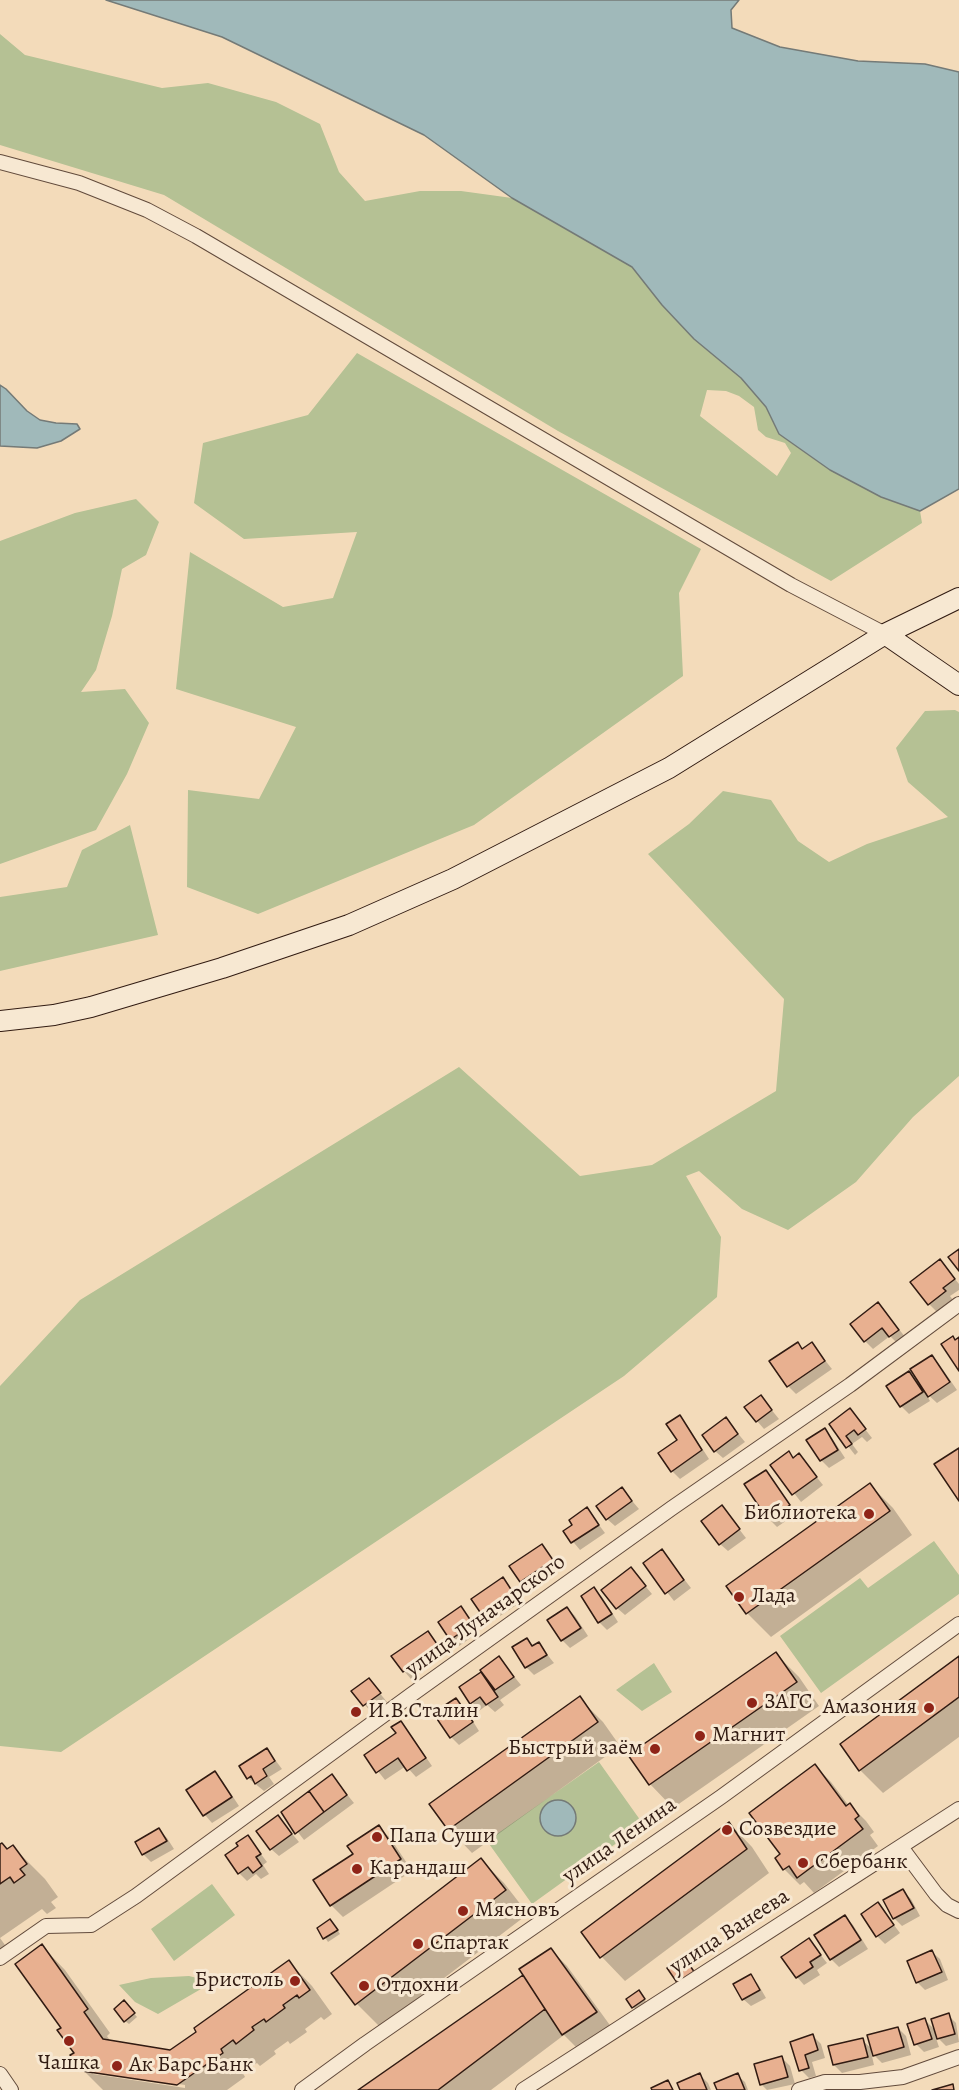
<!DOCTYPE html>
<meta charset="utf-8">
<style>
body{margin:0}
canvas{display:block;background:#f3dbba}
</style>
<canvas width="959" height="2090"></canvas>
<script>
const ctx = document.querySelector('canvas').getContext('2d');
ctx.lineJoin = 'round';
function fillPath(path, color) {
  ctx.fillStyle = color;
  ctx.fill(path, 'evenodd');
}
function shape(rows) {
  const path = new Path2D();
  for (const r of rows) {
    if (r.length === 3) {
      path.moveTo(r[0] + r[2], r[1]);
      path.arc(r[0], r[1], r[2], 0, 2 * Math.PI);
      continue;
    }
    path.moveTo(r[0], r[1]);
    for (let i = 2; i < r.length; i += 2) path.lineTo(r[i], r[i + 1]);
  }
  return path;
}
function trace(path, color, width, dash) {
  ctx.strokeStyle = color;
  ctx.lineWidth = width;
  ctx.lineCap = dash ? 'butt' : 'round';
  ctx.setLineDash(dash || []);
  ctx.stroke(path);
}
function label(font, color, halo, rows, align = 'center') {
  ctx.font = font + ' Alegreya,serif';
  ctx.lineWidth = 6;
  ctx.setLineDash([]);
  ctx.textBaseline = 'middle';
  ctx.strokeStyle = halo;
  ctx.fillStyle = color;
  for (const [text, x, y, turn = 0] of rows) {
    ctx.save();
    ctx.translate(x, y);
    ctx.rotate((+turn || 0) * Math.PI / 180);
    ctx.textAlign = isNaN(turn) ? turn : align;
    if (halo) ctx.strokeText(text, 0, 0);
    ctx.fillText(text, 0, 0);
    ctx.restore();
  }
}
fillPath(shape([
 [0,34,25,55,162,88,208,83,276,102,320,124,339,172,365,201,420,191,461,191,512,198,632,267,662,305,694,339,741,378,766,407,779,433,787,440,830,470,881,497,920,511,922,523,831,581,558,431,164,195,0,145],
 [707,390,726,391,739,396,754,407,758,430,766,437,785,443,791,453,777,476,700,416],
 [357,353,701,549,679,593,683,676,474,825,258,914,187,887,188,790,259,799,296,727,176,689,190,552,283,607,333,598,357,532,244,539,194,503,203,443,308,415],
 [136,499,159,522,146,555,122,569,112,616,96,670,81,692,125,689,149,723,127,774,96,830,0,864,0,541,75,513],
 [955,710,959,712,959,1076,913,1117,856,1182,788,1230,742,1209,699,1171,686,1176,721,1237,717,1297,624,1376,61,1752,0,1746,0,1386,80,1300,459,1067,580,1176,652,1165,776,1091,784,999,648,854,689,824,723,791,771,800,798,841,829,862,867,844,948,817,908,782,896,748,925,711],
 [130,825,158,935,0,971,0,897,67,887,82,850],
 [934,1541,959,1575,959,1594,821,1693,780,1636,860,1578,868,1588],
 [654,1663,672,1692,642,1711,616,1690],
 [599,1762,643,1824,532,1904,487,1841],
 [212,1884,235,1915,174,1961,151,1929],
 [189,1976,213,1982,158,2014,135,2002,119,1985,151,1978]
]), '#b5c194');
const water = shape([
 [106,0,739,0,731,10,732,28,780,47,858,61,925,64,959,72,959,489,920,511,881,497,830,470,779,434,766,407,741,378,694,339,662,305,632,267,512,198,424,135,222,37,106,0],
 [0,385,6,389,27,411,40,420,56,423,77,424,80,429,61,441,37,448,0,446,0,385],
 [558,1818,18]
]);
fillPath(water, '#a0b9ba');
trace(water, '#747a77', 1.5);
fillPath(shape([
 [940,1261,959,1284,959,1290,950,1296,953,1300,937,1312,929,1304],
 [885,1312,906,1338,898,1344,890,1336,873,1349,865,1341],
 [797,1344,804,1350,812,1344,832,1369,796,1394,788,1386],
 [932,1357,939,1364,957,1390,937,1403,925,1392,930,1401,909,1414,901,1406,888,1387,909,1373,920,1384],
 [761,1397,779,1419,764,1429,757,1421],
 [850,1410,872,1438,867,1442,862,1437,852,1444,858,1452,855,1455,831,1424],
 [679,1417,687,1425,709,1459,680,1479,672,1471,679,1440],
 [726,1419,745,1442,723,1458,715,1451],
 [825,1430,832,1438,845,1458,829,1468,821,1460],
 [788,1453,794,1459,799,1455,823,1485,801,1502,772,1465],
 [766,1472,773,1479,796,1514,777,1527,769,1519],
 [870,1485,893,1508,912,1535,771,1637,747,1613,728,1586],
 [622,1489,639,1509,615,1526,607,1519],
 [722,1507,746,1538,728,1551,720,1544],
 [587,1509,605,1533,580,1550,565,1532,574,1525],
 [542,1546,560,1569,529,1589,511,1567],
 [662,1551,691,1588,674,1601,645,1564],
 [631,1569,652,1594,625,1615,617,1608],
 [503,1579,521,1602,491,1622,473,1600],
 [594,1589,602,1597,618,1622,607,1630,599,1622],
 [461,1608,479,1632,459,1646,451,1639],
 [567,1608,575,1616,588,1636,570,1648,562,1640],
 [428,1633,446,1655,411,1679,404,1671],
 [527,1639,534,1647,538,1643,554,1663,534,1675,526,1667,514,1647],
 [776,1654,799,1677,819,1706,673,1808,650,1784],
 [499,1658,521,1685,500,1700,504,1705,495,1712,487,1705,479,1711,461,1687,484,1672],
 [959,1659,959,1737,883,1793,860,1770],
 [369,1680,387,1702,372,1713,353,1691],
 [579,1698,603,1722,620,1746,472,1853,449,1829],
 [456,1699,464,1707,479,1731,459,1745,451,1737],
 [400,1723,408,1731,432,1766,416,1777,406,1766,385,1780,366,1756,398,1734],
 [267,1749,282,1769,269,1777,274,1784,264,1791,248,1778],
 [815,1766,831,1782,849,1806,850,1805,866,1821,874,1832,870,1835,878,1846,814,1893,804,1882,800,1885,784,1869,782,1855],
 [214,1772,222,1780,239,1806,212,1823,205,1815,188,1790],
 [332,1776,354,1803,304,1840,283,1813],
 [278,1817,299,1842,279,1856,271,1849],
 [729,1823,752,1847,769,1873,625,1981,602,1957,583,1932],
 [379,1827,391,1839,412,1871,343,1917,331,1905],
 [159,1830,167,1838,174,1849,151,1862,143,1854,137,1843],
 [248,1837,267,1862,263,1865,269,1874,261,1879,256,1874,247,1881,239,1873,240,1847],
 [0,1846,8,1850,13,1847,45,1879,58,1897,51,1902,56,1908,47,1914,42,1909,0,1938,5,1945,0,1949],
 [481,1860,504,1883,528,1914,380,2027,357,2004,333,1973],
 [903,1891,911,1899,920,1916,902,1926,894,1918],
 [878,1904,900,1933,885,1944,877,1936],
 [845,1917,853,1925,868,1949,839,1967,831,1959],
 [334,1924,340,1934,328,1942,319,1928],
 [809,1940,827,1963,817,1970,820,1975,804,1985,797,1977],
 [42,1946,65,1970,110,2033,107,2036,111,2042,171,2052,289,1962,312,1986,332,2014,324,2020,321,2017,305,2029,307,2032,290,2044,288,2041,274,2051,276,2054,260,2066,257,2063,243,2073,245,2077,227,2090,103,2090,83,2070,63,2029],
 [93,2071,185,2085,185,2088,93,2074],
 [551,1950,567,1966,612,2028,579,2050,564,2035,491,2090,360,2090,528,1982],
 [932,1952,940,1959,948,1980,925,1990,917,1982],
 [751,1976,758,1984,766,1998,751,2006,743,1999],
 [642,1996,647,2003,637,2010,633,2007],
 [128,2006,137,2017,129,2024,125,2021],
 [948,2015,956,2023,959,2042,946,2046,935,2035,939,2047,924,2052,916,2044,924,2019,936,2031],
 [898,2028,906,2036,911,2055,882,2063,871,2052,874,2065,842,2073,834,2065,862,2040,873,2050],
 [813,2036,821,2044,825,2058,812,2062,816,2076,809,2078,801,2070,792,2043],
 [782,2058,790,2066,795,2084,767,2090,761,2084],
 [700,2075,708,2083,711,2090,681,2090],
 [737,2075,745,2082,748,2090,719,2090]
]), '#0003');
const building = shape([
 [959,1249,959,1271,948,1257,959,1249],
 [940,1259,955,1279,943,1288,946,1291,928,1305,910,1282,940,1259],
 [878,1302,899,1330,889,1337,882,1328,864,1342,850,1324,878,1302],
 [953,1336,955,1340,959,1337,959,1371,941,1344,953,1336],
 [798,1342,802,1349,812,1342,825,1361,787,1387,769,1361,798,1342],
 [932,1355,950,1382,928,1397,910,1369,932,1355],
 [909,1371,923,1392,900,1407,886,1386,909,1371],
 [761,1395,772,1410,756,1422,744,1407,761,1395],
 [850,1408,866,1429,858,1435,854,1430,846,1436,852,1444,846,1448,829,1424,850,1408],
 [680,1415,702,1450,671,1472,658,1453,677,1440,666,1424,680,1415],
 [726,1417,738,1434,714,1452,702,1435,726,1417],
 [825,1428,838,1450,820,1461,806,1440,825,1428],
 [959,1448,959,1501,934,1464,959,1448],
 [789,1451,793,1458,799,1453,817,1477,792,1495,770,1465,789,1451],
 [766,1470,790,1505,768,1520,744,1484,766,1470],
 [870,1483,890,1511,746,1614,726,1586,870,1483],
 [622,1487,632,1501,606,1520,596,1506,622,1487],
 [722,1505,740,1529,719,1545,701,1521,722,1505],
 [587,1507,599,1525,571,1543,563,1531,572,1525,569,1520,587,1507],
 [542,1544,553,1560,520,1582,509,1566,542,1544],
 [662,1549,684,1580,665,1594,643,1563,662,1549],
 [631,1567,646,1586,616,1609,601,1590,631,1567],
 [503,1577,514,1594,482,1615,471,1599,503,1577],
 [594,1587,612,1614,598,1623,581,1596,594,1587],
 [461,1606,473,1624,450,1640,438,1622,461,1606],
 [567,1607,581,1628,561,1641,547,1620,567,1607],
 [428,1631,439,1647,403,1672,391,1656,428,1631],
 [527,1638,532,1646,539,1642,547,1655,525,1668,512,1647,527,1638],
 [776,1652,797,1682,649,1785,628,1755,776,1652],
 [499,1656,514,1677,495,1690,480,1670,499,1656],
 [959,1656,959,1697,859,1771,840,1744,959,1656],
 [481,1672,498,1697,486,1705,480,1697,470,1704,459,1687,481,1672],
 [369,1678,381,1693,363,1706,351,1691,369,1678],
 [580,1696,598,1722,448,1830,429,1804,580,1696],
 [456,1698,473,1722,450,1738,433,1713,456,1698],
 [401,1721,426,1758,407,1771,398,1758,376,1773,364,1755,396,1733,391,1727,401,1721],
 [267,1748,275,1761,263,1769,267,1776,255,1784,251,1776,247,1779,239,1766,267,1748],
 [815,1764,846,1806,850,1803,859,1816,855,1819,863,1829,797,1878,789,1866,783,1870,775,1858,780,1854,749,1813,815,1764],
 [215,1771,232,1797,203,1816,186,1790,215,1771],
 [332,1774,347,1795,324,1812,309,1791,332,1774],
 [309,1791,324,1812,295,1834,281,1812,309,1791],
 [278,1815,292,1834,270,1850,256,1831,278,1815],
 [729,1822,747,1849,600,1958,581,1932,729,1822],
 [379,1825,401,1859,330,1906,313,1880,353,1854,347,1846,379,1825],
 [159,1828,167,1841,142,1855,135,1842,159,1828],
 [248,1835,261,1854,256,1857,262,1866,253,1873,248,1867,238,1874,225,1855,238,1846,236,1843,248,1835],
 [2,1843,7,1849,13,1845,27,1864,20,1869,25,1875,14,1883,10,1877,0,1884,0,1844,2,1843],
 [481,1858,506,1890,355,2005,331,1973,481,1858],
 [903,1889,914,1908,893,1919,883,1900,903,1889],
 [878,1902,894,1925,876,1937,861,1914,878,1902],
 [845,1915,861,1940,830,1960,814,1935,845,1915],
 [330,1919,338,1930,323,1939,317,1928,330,1919],
 [809,1938,821,1955,810,1962,813,1967,796,1978,781,1957,809,1938],
 [42,1944,88,2009,84,2012,103,2039,170,2050,196,2032,194,2028,289,1960,310,1990,299,1998,297,1995,283,2005,285,2008,266,2022,264,2019,252,2027,254,2030,236,2044,233,2040,221,2049,223,2053,177,2085,82,2071,70,2055,74,2053,57,2030,61,2028,15,1964,42,1944],
 [551,1948,597,2012,562,2035,519,1969,551,1948],
 [932,1950,942,1972,916,1983,907,1961,932,1950],
 [684,1957,695,1973,678,1984,667,1968,684,1957],
 [751,1974,760,1990,742,2000,733,1984,751,1974],
 [523,1975,545,2009,438,2090,358,2090,523,1975],
 [639,1990,645,1999,632,2008,626,1999,639,1990],
 [124,2000,135,2013,124,2022,114,2009,124,2000],
 [949,2013,955,2034,937,2039,931,2019,949,2013],
 [925,2018,932,2039,914,2045,907,2024,925,2018],
 [898,2027,904,2047,873,2056,867,2035,898,2027],
 [813,2034,818,2050,805,2055,809,2068,799,2071,790,2042,813,2034],
 [863,2038,868,2057,833,2065,828,2046,863,2038],
 [782,2056,788,2077,760,2085,754,2064,782,2056],
 [700,2073,707,2090,680,2090,677,2083,700,2073],
 [738,2073,745,2090,717,2090,714,2083,738,2073],
 [668,2080,673,2090,652,2090,651,2088,668,2080],
 [953,2084,954,2090,932,2090,953,2084]
]);
fillPath(building, '#e8b090');
trace(building, '#311b12', 1.5);
const street = shape([
 [0,162,79,183,147,210,196,236,791,585,885,634],
 [901,1847,936,1894,947,1905,959,1911],
 [0,1958,46,1926,91,1925,136,1896,411,1695,672,1508,850,1385,959,1304],
 [0,2074,11,2090],
 [302,2090,365,2044,721,1797,959,1624],
 [523,2090,959,1809],
 [799,2090,825,2082,860,2082,903,2077,959,2057]
]);
const secondary = shape([
 [885,634,959,685],
 [0,1021,54,1015,91,1007,222,968,349,925,453,879,669,768,885,634,959,598]
]);
trace(street, '#624b3c', 16);
trace(secondary, '#311b12', 22);
trace(street, '#f7e8d2', 14);
trace(secondary, '#f7e8d2', 20);
for (const [x, y, r, color] of [
 [869,1514,6,"#8f2418"],
 [739,1597,6,"#8f2418"],
 [752,1703,6,"#8f2418"],
 [929,1708,6,"#8f2418"],
 [356,1712,6,"#8f2418"],
 [700,1736,6,"#8f2418"],
 [655,1749,6,"#8f2418"],
 [727,1830,6,"#8f2418"],
 [377,1837,6,"#8f2418"],
 [803,1863,6,"#8f2418"],
 [357,1869,6,"#8f2418"],
 [463,1911,6,"#8f2418"],
 [418,1944,6,"#8f2418"],
 [295,1981,6,"#8f2418"],
 [364,1986,6,"#8f2418"],
 [69,2041,6,"#8f2418"],
 [117,2066,6,"#8f2418"]
]) {
  const dot = new Path2D();
  dot.arc(x, y, r, 0, 2 * Math.PI);
  ctx.fillStyle = color;
  ctx.fill(dot);
  trace(dot, '#f7e8d2', 2);
}
label('22px', '#311b12', '#f7e8d2', [
 ["Библиотека",857,1514,"right"],
 ["Лада",751,1597],
 ["ЗАГС",764,1703],
 ["Амазония",917,1708,"right"],
 ["И.В.Сталин",368,1712],
 ["Магнит",712,1736],
 ["Быстрый заём",643,1749,"right"],
 ["Созвездие",739,1830],
 ["Папа Суши",389,1837],
 ["Сбербанк",815,1863],
 ["Карандаш",369,1869],
 ["Мясновъ",475,1911],
 ["Спартак",430,1944],
 ["Бристоль",283,1981,"right"],
 ["Отдохни",376,1986],
 ["Чашка",69,2064,"center"],
 ["Ак Барс Банк",129,2066]
], 'left');
label('22px', '#311b12', '#f7e8d2', [
 ["улица Луначарского",486,1616,-36],
 ["улица Ленина",620,1841,-35],
 ["улица Ванеева",730,1932,-33]
]);
</script>
